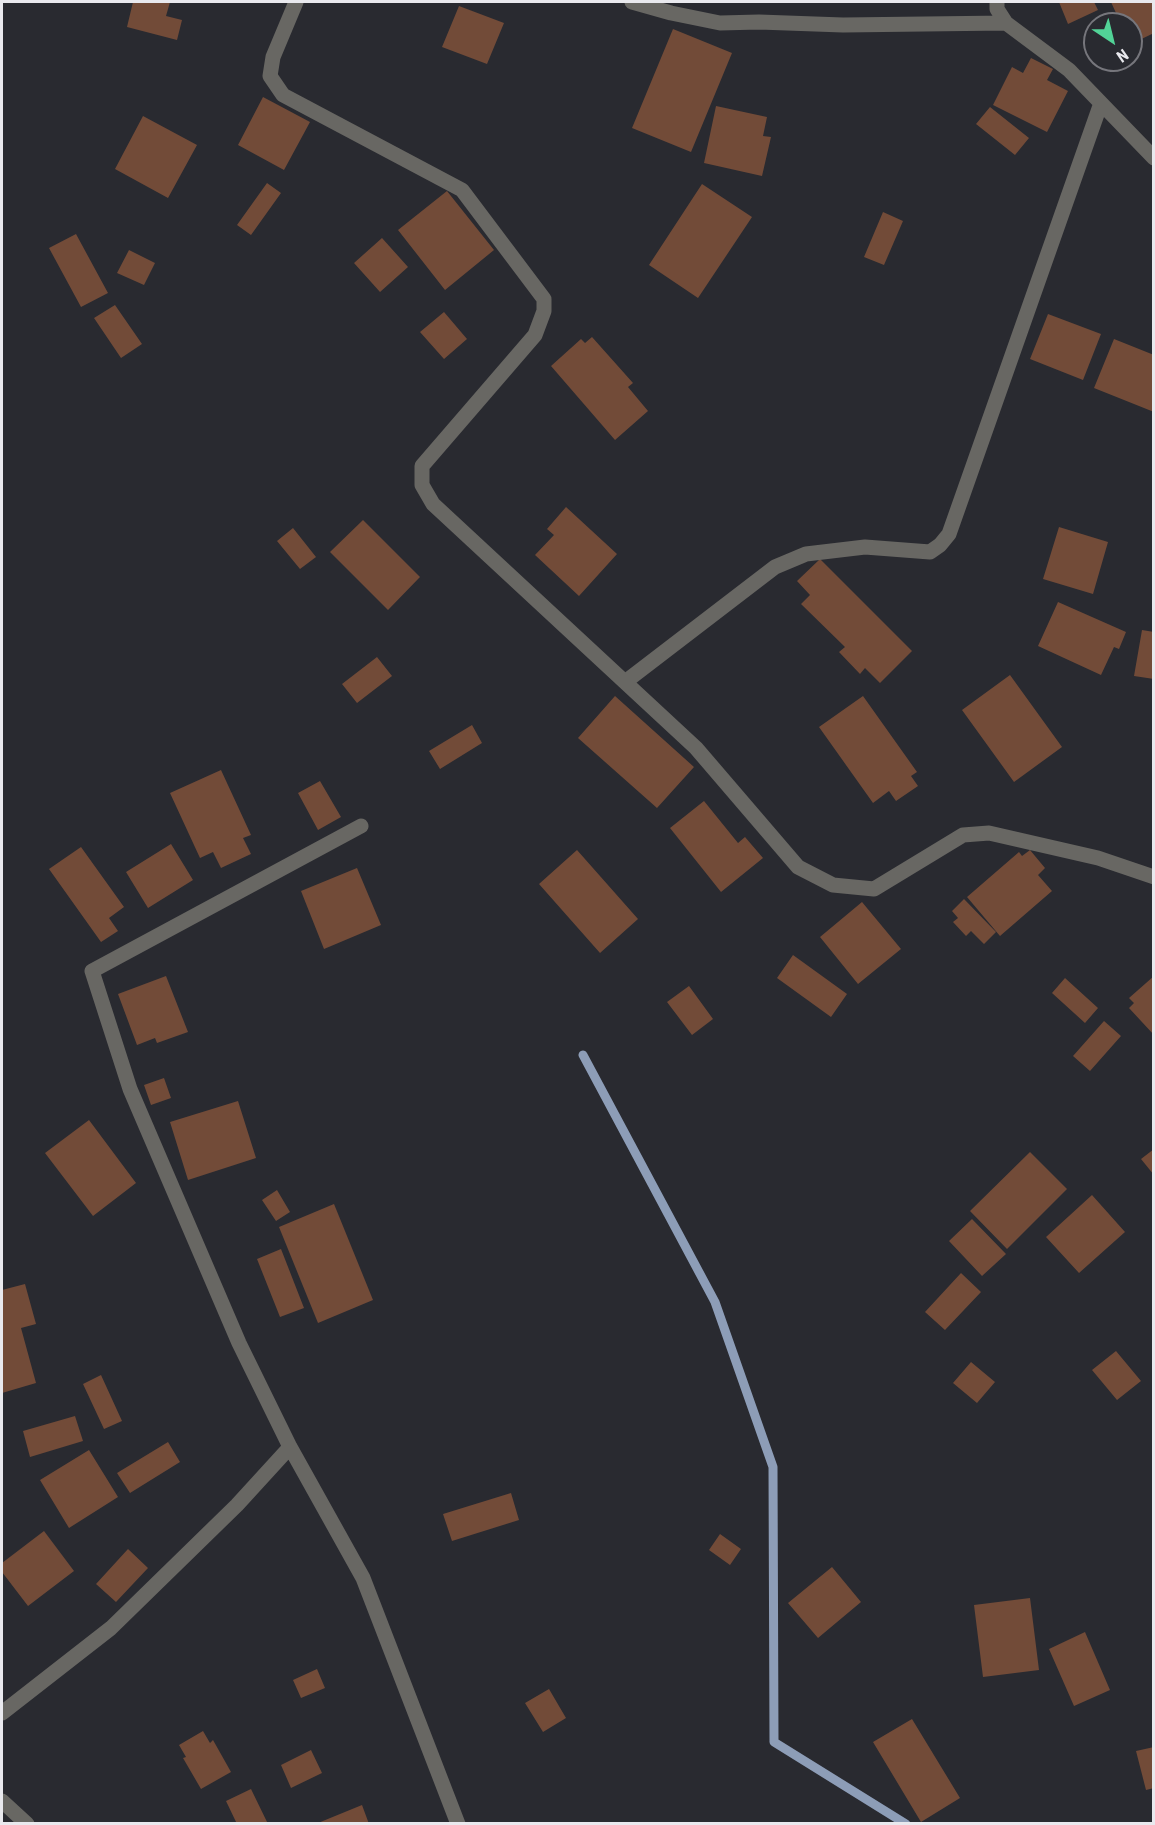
<!DOCTYPE html>
<style>
body{margin:0}
#map{position:relative;width:1155px;height:1825px;overflow:hidden;background:#292a30;font-family:"Roboto Condensed",sans-serif}
canvas{display:block}
.frame{position:absolute;inset:0;border:3px solid #e9e9ee;pointer-events:none}
.north{position:absolute;left:1083px;top:12px;width:60px;height:60px;box-sizing:border-box;background:#292a30;border:2px solid #76767c;border-radius:50%;rotate:145deg;font-size:16px;font-weight:700;line-height:24px;text-align:center;color:#e9e9ee}
.north::after{content:'';display:block;margin:auto;width:21px;height:27px;background:#52d397;clip-path:polygon(50% 0,100% 100%,50% 72%,0 100%)}
</style>
<div id="map">
<canvas width="1155" height="1825"></canvas>
<div class="frame"></div>
<div class="north">N</div>
</div>
<script>
const ctx = document.querySelector('canvas').getContext('2d');
ctx.lineJoin = 'round';
function shape(rows) {
  const path = new Path2D();
  for (const r of rows) {
    path.moveTo(r[0], r[1]);
    for (let i = 2; i < r.length; i += 2) path.lineTo(r[i], r[i + 1]);
  }
  return path;
}
function trace(path, color, width, dash) {
  ctx.strokeStyle = color;
  ctx.lineWidth = width;
  ctx.lineCap = dash ? 'butt' : 'round';
  ctx.setLineDash(dash || []);
  ctx.stroke(path);
}
function fillPath(path, color) {
  ctx.fillStyle = color;
  ctx.fill(path, 'evenodd');
}
trace(shape([
 [583,1055,715,1302,773,1467,774,1742,906,1824]
]), '#8d9db7', 9);
fillPath(shape([
 [133,2,170,2,166,16,182,20,177,40,127,27],
 [1059,2,1094,2,1098,10,1068,24],
 [1111,2,1154,2,1154,33,1131,44,1131,24,1121,24],
 [459,6,504,23,487,64,442,47],
 [673,29,732,53,691,152,632,128],
 [1031,58,1053,69,1047,80,1068,91,1047,132,993,105,1012,67,1023,73],
 [263,97,310,122,284,170,238,145],
 [716,106,767,117,763,136,771,137,762,176,704,163],
 [990,107,1029,138,1015,155,976,124],
 [143,116,197,145,168,198,115,169],
 [267,183,281,193,251,235,237,225],
 [702,184,752,217,698,298,649,265],
 [447,191,494,250,445,290,398,230],
 [883,212,903,221,884,265,864,257],
 [76,234,108,293,81,307,49,248],
 [382,238,408,267,380,292,354,263],
 [129,250,155,263,144,285,117,273],
 [115,305,142,344,121,358,94,318],
 [444,312,467,339,444,359,420,332],
 [1048,314,1101,334,1083,380,1030,359],
 [592,337,633,383,628,387,648,411,615,440,551,366,581,339,585,343],
 [1114,339,1154,355,1154,412,1094,388],
 [566,507,617,554,579,596,535,555,554,535,547,529],
 [363,520,420,577,388,610,330,552],
 [1059,527,1108,542,1093,594,1043,579],
 [293,528,316,557,300,569,277,541],
 [820,559,912,651,880,683,865,668,860,674,839,652,845,647,801,604,810,595,797,581],
 [1058,602,1126,632,1119,649,1114,647,1101,675,1038,646],
 [1142,630,1154,632,1154,679,1134,676],
 [377,657,392,676,357,703,342,684],
 [1010,675,1062,747,1014,782,962,710],
 [615,696,694,767,657,808,578,738],
 [863,696,917,772,911,776,918,786,896,801,889,791,873,803,819,727],
 [472,725,482,743,440,769,429,751],
 [221,770,251,835,243,838,251,854,221,868,213,852,200,858,170,793],
 [320,781,341,817,318,830,298,793],
 [704,801,738,843,745,837,763,858,721,892,670,828],
 [171,844,193,880,148,908,126,872],
 [81,847,124,907,109,918,118,931,101,942,49,869],
 [577,850,638,919,600,953,539,884],
 [1030,850,1045,868,1038,875,1052,891,1000,936,967,897,1019,852,1022,856],
 [357,868,381,925,324,949,301,891],
 [964,899,996,932,984,944,971,931,966,936,953,922,958,918,952,911],
 [862,902,901,949,858,984,820,937],
 [793,955,847,994,831,1017,777,978],
 [166,976,188,1032,157,1043,155,1038,137,1045,118,994],
 [1154,976,1154,1035,1129,1008,1134,1003,1129,998],
 [1065,978,1098,1008,1085,1023,1052,993],
 [689,986,713,1019,692,1035,667,1002],
 [1104,1021,1121,1036,1090,1071,1073,1056],
 [164,1078,171,1098,151,1105,144,1085],
 [238,1101,256,1158,188,1180,170,1122],
 [89,1120,136,1183,93,1216,45,1153],
 [1154,1149,1154,1175,1141,1159],
 [1030,1152,1067,1189,1007,1249,970,1211],
 [277,1190,290,1212,276,1221,262,1200],
 [1092,1195,1125,1232,1079,1273,1046,1237],
 [334,1204,373,1300,318,1323,279,1227],
 [972,1219,1006,1254,982,1276,949,1241],
 [281,1249,304,1308,280,1317,257,1259],
 [961,1273,981,1292,945,1330,925,1312],
 [25,1284,36,1324,21,1328,36,1383,2,1393,2,1290],
 [1116,1351,1141,1381,1117,1400,1092,1370],
 [971,1362,995,1382,977,1403,953,1383],
 [101,1375,122,1421,104,1429,83,1384],
 [75,1416,83,1441,30,1457,23,1431],
 [168,1442,180,1462,130,1493,117,1473],
 [89,1450,118,1497,69,1528,40,1480],
 [511,1493,519,1520,452,1541,443,1514],
 [44,1531,74,1571,28,1606,2,1572,2,1563],
 [720,1534,741,1549,730,1565,709,1550],
 [128,1549,148,1568,116,1602,96,1584],
 [832,1567,861,1602,818,1638,788,1603],
 [1030,1598,1039,1670,983,1677,974,1605],
 [1085,1632,1110,1690,1074,1706,1049,1649],
 [317,1669,325,1688,301,1698,293,1680],
 [549,1689,566,1718,543,1732,525,1703],
 [912,1719,960,1798,921,1822,873,1742],
 [203,1731,210,1743,213,1740,231,1772,201,1789,183,1758,186,1757,179,1745],
 [1154,1747,1154,1788,1146,1790,1136,1751],
 [311,1750,322,1773,291,1788,281,1765],
 [251,1789,268,1824,237,1824,226,1801],
 [362,1805,369,1824,318,1824,318,1823]
]), '#724b38');
trace(shape([
 [296,2,273,57,270,76,283,95,462,190,544,299,544,311,535,335,422,466,422,485,433,504,696,748,798,867,833,885,874,889,963,835,989,833,1098,858,1154,877],
 [632,2,671,13,720,23,759,22,843,25,1006,23],
 [997,2,997,9,1006,23,1069,70,1154,158],
 [625,682,775,567,806,554,865,547,930,552,940,545,949,534,1101,103],
 [361,826,92,971,130,1089,239,1343,290,1447,363,1578,458,1824],
 [2,1713,111,1628,237,1505,290,1447],
 [2,1801,27,1824]
]), '#686763', 15);
</script>
